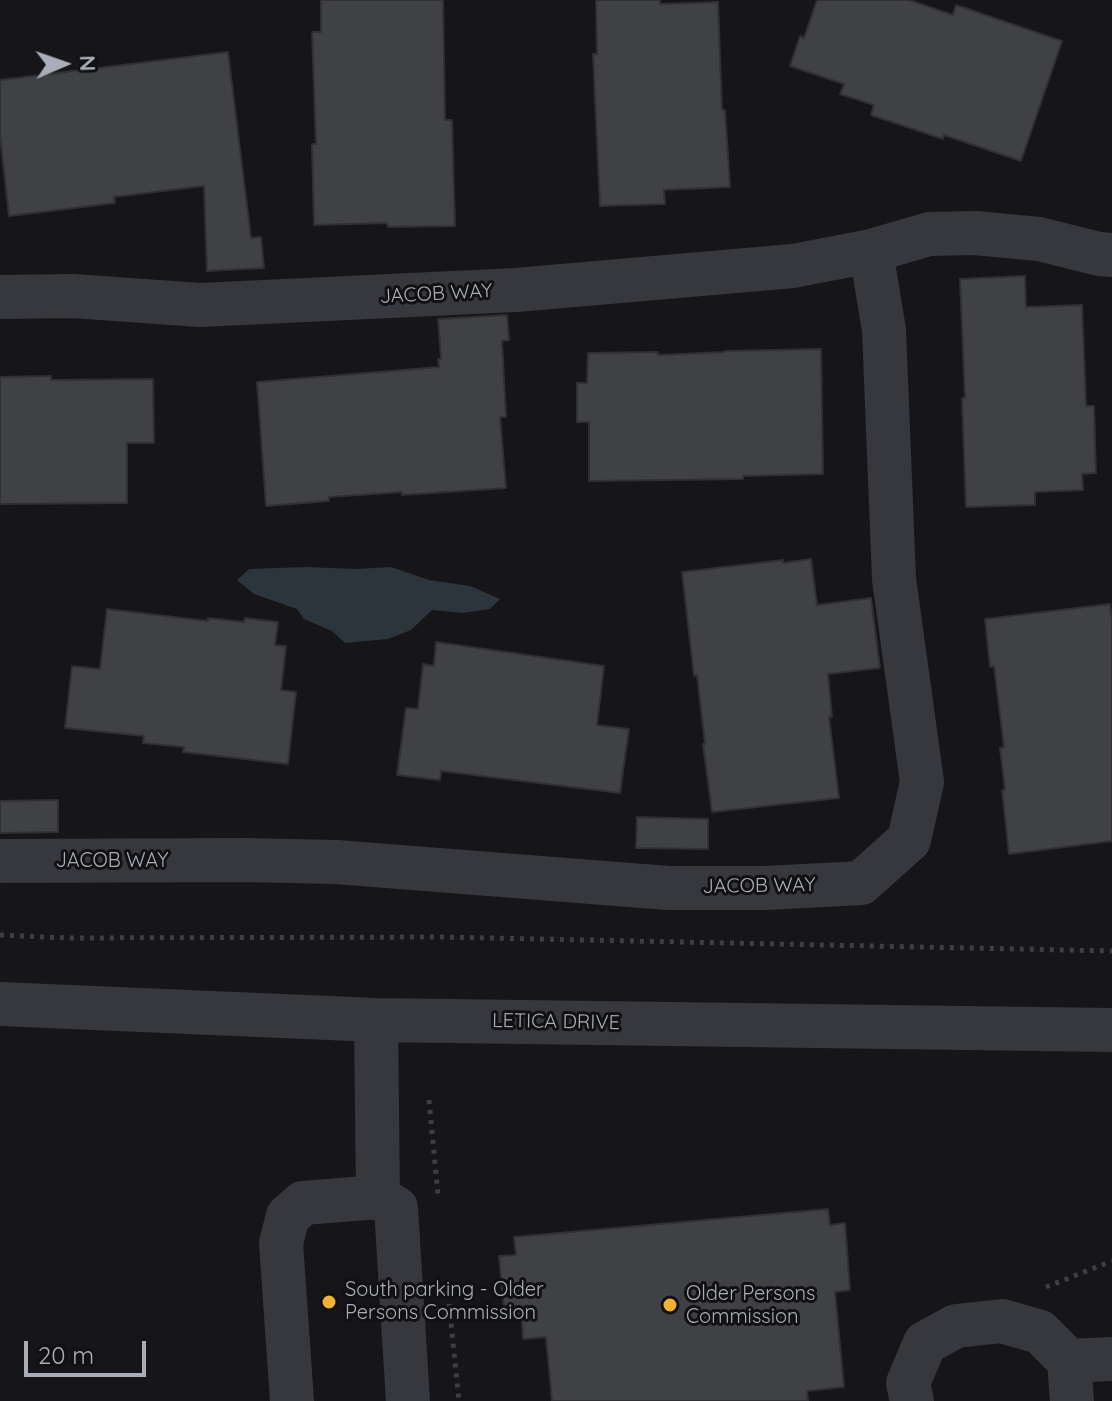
<!DOCTYPE html>
<style>
body{margin:0}
#map{position:relative;width:1112px;height:1401px;overflow:hidden;background:#161618;font-family:Quicksand,sans-serif}
canvas{display:block}
.north{position:absolute;left:24px;top:24px;width:80px;height:80px;-webkit-text-stroke:6px #111113;paint-order:stroke;rotate:88deg;font-size:22px;font-weight:700;line-height:32px;text-align:center;color:#a8adb8}
.north::after{content:'';display:block;margin:auto;width:28px;height:36px;background:#a8adb8;clip-path:polygon(50% 0,100% 100%,50% 72%,0 100%)}
.scale{position:absolute;left:24px;top:1341px;width:122px;height:36px;box-sizing:border-box;border:4px solid #a8adb8;border-top:0;padding-left:10px;font-size:24px;line-height:28px;white-space:nowrap;color:#a8adb8;-webkit-text-stroke:6px #111113;paint-order:stroke}
</style>
<div id="map">
<canvas width="1112" height="1401"></canvas>
<div class="north">N</div>
<div class="scale">20 m</div>
</div>
<script>
const ctx = document.querySelector('canvas').getContext('2d');
ctx.lineJoin = 'round';
function fillPath(path, color) {
  ctx.fillStyle = color;
  ctx.fill(path, 'evenodd');
}
function shape(rows) {
  const path = new Path2D();
  for (const r of rows) {
    path.moveTo(r[0], r[1]);
    for (let i = 2; i < r.length; i += 2) path.lineTo(r[i], r[i + 1]);
  }
  return path;
}
function trace(path, color, width, dash) {
  ctx.strokeStyle = color;
  ctx.lineWidth = width;
  ctx.lineCap = dash ? 'butt' : 'round';
  ctx.setLineDash(dash || []);
  ctx.stroke(path);
}
function label(font, color, halo, rows, align = 'center') {
  ctx.font = font + ' Quicksand,sans-serif';
  ctx.lineWidth = 6;
  ctx.setLineDash([]);
  ctx.textBaseline = 'middle';
  ctx.strokeStyle = halo;
  ctx.fillStyle = color;
  for (const [text, x, y, turn = 0] of rows) {
    ctx.save();
    ctx.translate(x, y);
    ctx.rotate((+turn || 0) * Math.PI / 180);
    ctx.textAlign = isNaN(turn) ? turn : align;
    if (halo) ctx.strokeText(text, 0, 0);
    ctx.fillText(text, 0, 0);
    ctx.restore();
  }
}
fillPath(shape([
 [306,567,356,569,391,567,429,580,470,586,500,599,490,609,463,613,432,610,411,630,388,639,345,643,332,631,304,619,297,609,254,594,237,580,249,569]
]), '#2c353c');
const building = shape([
 [321,0,443,0,445,120,452,120,455,226,388,227,387,223,314,225,312,144,316,144,312,32,321,32,321,0],
 [596,0,660,0,660,4,718,2,722,110,725,110,730,187,664,190,665,204,600,206,593,54,597,54,596,0],
 [817,0,909,0,953,15,956,5,1062,41,1021,161,944,135,943,139,871,115,874,105,840,94,844,84,790,66,800,36,804,38,817,0],
 [228,52,251,238,261,237,264,268,207,271,204,186,114,197,115,203,9,216,0,136,0,80,228,52],
 [1025,276,1026,307,1082,305,1086,406,1094,406,1096,473,1082,474,1083,490,1035,492,1035,505,966,507,962,398,965,398,960,279,1025,276],
 [507,315,509,340,502,341,506,417,500,417,506,488,402,495,402,492,329,497,329,501,266,506,257,382,439,367,438,359,441,359,438,319,507,315],
 [821,349,823,474,743,476,743,479,589,481,589,422,577,422,577,383,587,383,588,353,658,352,658,355,725,352,725,351,821,349],
 [51,376,51,380,153,379,154,443,127,443,127,503,0,504,0,377,51,376],
 [811,559,817,605,871,598,880,668,828,674,832,717,829,717,839,798,712,812,703,744,705,744,697,675,694,676,682,572,783,560,783,563,811,559],
 [1110,604,1112,622,1112,841,1009,854,1002,790,1005,790,1000,748,1004,747,994,666,990,667,985,619,1110,604],
 [107,609,208,621,208,618,244,622,245,618,278,622,275,645,286,646,281,690,296,692,288,764,183,752,184,747,143,743,144,736,65,728,72,666,100,669,107,609],
 [436,642,604,666,597,725,629,729,620,793,441,771,440,780,397,775,406,708,418,709,423,664,434,666,436,642],
 [58,800,58,832,0,833,0,801,58,800],
 [637,817,708,819,708,849,636,848,637,817],
 [828,1209,830,1225,845,1223,850,1290,835,1292,844,1387,807,1391,808,1401,552,1401,546,1337,523,1339,522,1319,505,1320,499,1256,516,1255,514,1237,828,1209]
]);
fillPath(building, '#404145');
trace(building, '#303034', 2);
trace(shape([
 [0,935,68,938,442,937,1112,951],
 [429,1100,438,1195],
 [447,1284,459,1401],
 [1046,1287,1112,1261]
]), '#3d3f44', 5, [4, 6]);
trace(shape([
 [0,297,73,296,200,305,516,290,793,266,871,251,929,234,975,233,1039,239,1099,254,1112,255],
 [0,861,244,860,336,862,668,888,766,888,861,883,909,840,922,782,894,579,884,330,871,251],
 [0,1004,376,1020,1112,1030],
 [376,1020,378,1197],
 [292,1401,281,1243,288,1216,303,1203,378,1197,396,1208,408,1401],
 [912,1401,908,1383,925,1343,956,1326,1002,1321,1040,1332,1069,1361],
 [1072,1401,1069,1361,1112,1359]
]), '#37383d', 44);
for (const [x, y, r, color] of [
 [329,1302,8,"#f2b134"],
 [670,1305,8,"#f2b134"]
]) {
  const dot = new Path2D();
  dot.arc(x, y, r, 0, 2 * Math.PI);
  ctx.fillStyle = color;
  ctx.fill(dot);
  trace(dot, '#111113', 3);
}
label('20px', '#a8adb8', '#111113', [
 ["JACOB WAY",436,294,-3],
 ["JACOB WAY",112,861],
 ["JACOB WAY",759,886,-1],
 ["LETICA DRIVE",556,1022,1]
]);
label('20px', '#a8adb8', '#111113', [
 ["South parking - Older",345,1290],
 ["Persons Commission",345,1313],
 ["Older Persons",686,1294],
 ["Commission",686,1317]
], 'left');
</script>
